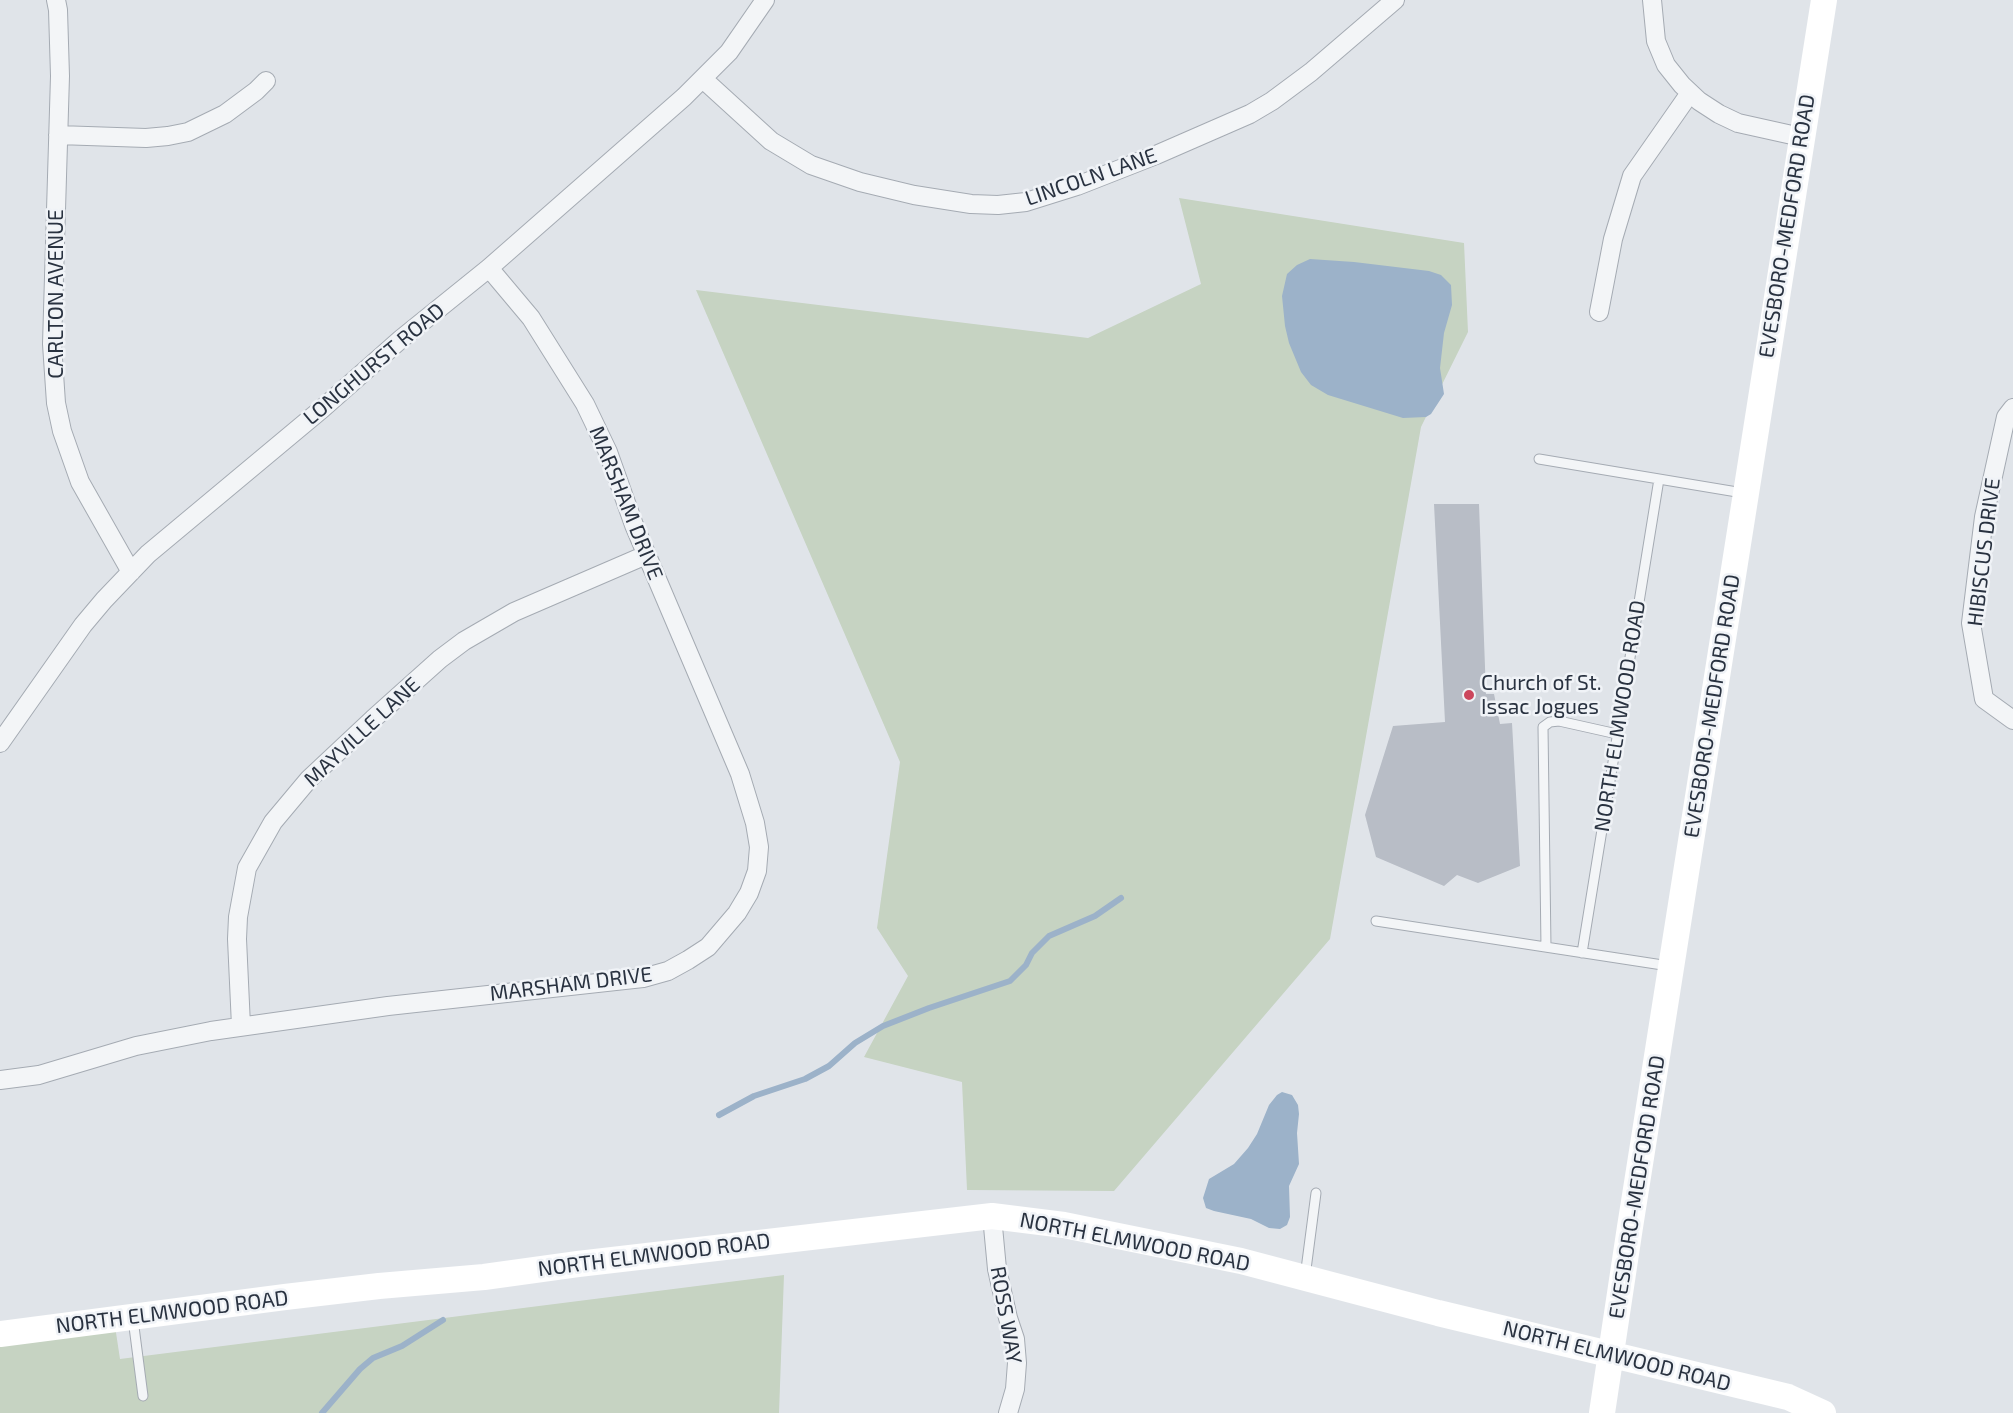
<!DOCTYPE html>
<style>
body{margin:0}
canvas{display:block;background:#e0e4e9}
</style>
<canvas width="2013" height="1413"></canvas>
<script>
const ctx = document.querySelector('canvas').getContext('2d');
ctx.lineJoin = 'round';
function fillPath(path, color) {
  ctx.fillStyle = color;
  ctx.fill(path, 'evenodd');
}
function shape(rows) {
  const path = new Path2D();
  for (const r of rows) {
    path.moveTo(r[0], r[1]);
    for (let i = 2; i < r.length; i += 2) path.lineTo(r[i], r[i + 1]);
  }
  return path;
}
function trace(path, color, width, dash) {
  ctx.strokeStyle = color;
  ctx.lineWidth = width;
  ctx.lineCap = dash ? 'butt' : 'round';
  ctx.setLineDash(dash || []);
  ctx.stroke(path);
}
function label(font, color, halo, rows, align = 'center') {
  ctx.font = font + ' "Exo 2",sans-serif';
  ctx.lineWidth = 5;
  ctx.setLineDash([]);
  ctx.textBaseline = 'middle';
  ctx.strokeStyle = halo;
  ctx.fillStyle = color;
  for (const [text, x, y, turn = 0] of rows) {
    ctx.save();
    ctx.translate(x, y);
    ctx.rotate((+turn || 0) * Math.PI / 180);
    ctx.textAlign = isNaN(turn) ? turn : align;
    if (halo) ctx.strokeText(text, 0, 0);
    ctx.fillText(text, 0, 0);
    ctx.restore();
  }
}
fillPath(shape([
 [1179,198,1464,243,1468,332,1421,427,1330,939,1114,1191,967,1190,962,1082,864,1057,908,976,877,928,900,762,696,290,1088,338,1201,284],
 [784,1275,779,1413,0,1413,0,1340,115,1326,120,1359]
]), '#c6d3c2');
fillPath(shape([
 [1310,259,1354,262,1429,271,1441,275,1451,285,1452,305,1444,333,1440,368,1444,394,1431,414,1426,417,1403,418,1328,395,1311,385,1301,372,1289,343,1285,326,1282,296,1287,274,1297,265],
 [1282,1092,1292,1095,1298,1105,1299,1114,1297,1133,1299,1164,1289,1186,1290,1217,1287,1225,1280,1229,1269,1228,1251,1219,1214,1211,1206,1208,1203,1198,1209,1179,1234,1164,1248,1148,1257,1134,1269,1105,1277,1095]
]), '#9cb2c9');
trace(shape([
 [719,1115,754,1096,805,1079,829,1066,855,1043,883,1026,929,1008,1010,981,1026,965,1032,953,1049,936,1095,916,1121,898],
 [322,1413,360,1369,373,1358,402,1346,443,1320]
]), '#9cb2c9', 6);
fillPath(shape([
 [1434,504,1479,504,1486,694,1494,694,1500,724,1512,723,1520,866,1478,883,1457,875,1444,886,1376,857,1365,815,1393,726,1445,722]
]), '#b8bdc6');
const lane = shape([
 [1539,459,1743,493],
 [1376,921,1669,966],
 [1546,947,1543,727,1550,722,1559,721,1617,734],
 [1582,953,1659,479],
 [1305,1277,1316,1193],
 [133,1319,143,1396]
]);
const street = shape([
 [56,0,58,10,60,76,52,344,56,403,62,431,80,482,131,572],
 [1652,0,1656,41,1666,65,1682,85,1699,101,1719,114,1738,123,1801,137],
 [703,79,771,141,811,165,860,182,914,195,971,204,998,205,1026,202,1077,186,1156,155,1250,114,1272,101,1311,72,1395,0],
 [58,135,146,138,168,136,188,132,225,114,256,91,266,81],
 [1599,312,1613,239,1632,176,1690,93],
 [2013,408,2006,417,1984,517,1971,623,1984,699,2013,720],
 [0,743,83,625,104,600,148,554,323,408,401,339,489,268,684,97,729,52,765,0],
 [241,1026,237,939,238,917,247,868,273,822,309,779,373,719,440,659,464,641,514,612,646,555],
 [0,1080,39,1075,136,1046,211,1031,388,1006,643,978,668,971,688,960,708,947,737,913,749,893,757,871,759,847,755,823,740,774,634,525,608,452,585,404,531,318,489,268],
 [992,1216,997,1269,1008,1318,1015,1339,1017,1363,1015,1389,1008,1413]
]);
trace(lane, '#a5abb3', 11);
trace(street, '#a5abb3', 20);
trace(lane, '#f3f5f7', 9);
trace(street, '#f3f5f7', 18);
trace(shape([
 [0,1334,285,1297,379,1286,484,1277,578,1264,992,1216,1064,1225,1241,1261,1438,1313,1788,1397,1823,1413],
 [1602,1413,1630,1227,1824,0]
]), '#fff', 26);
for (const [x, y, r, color] of [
 [1469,695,6,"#cc475d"]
]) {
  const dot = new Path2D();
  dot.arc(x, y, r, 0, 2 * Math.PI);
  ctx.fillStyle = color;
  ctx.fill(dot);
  trace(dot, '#f0f3f7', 2);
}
label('21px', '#293240', '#f0f3f7', [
 ["LINCOLN LANE",1091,177,-19],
 ["EVESBORO-MEDFORD ROAD",1787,226,-81],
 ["CARLTON AVENUE",56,294,-90],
 ["LONGHURST ROAD",374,364,-40],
 ["MARSHAM DRIVE",626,503,68],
 ["HIBISCUS DRIVE",1984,552,-83],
 ["EVESBORO-MEDFORD ROAD",1712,706,-81],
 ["NORTH ELMWOOD ROAD",1620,716,-81],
 ["MAYVILLE LANE",362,732,-43],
 ["MARSHAM DRIVE",571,984,-7],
 ["EVESBORO-MEDFORD ROAD",1637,1187,-81],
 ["NORTH ELMWOOD ROAD",1135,1242,11],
 ["NORTH ELMWOOD ROAD",654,1255,-7],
 ["NORTH ELMWOOD ROAD",172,1312,-7],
 ["ROSS WAY",1006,1315,80],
 ["NORTH ELMWOOD ROAD",1617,1356,14]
]);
label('21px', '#293240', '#f0f3f7', [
 ["Church of St.",1481,683],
 ["Issac Jogues",1481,707]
], 'left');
</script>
